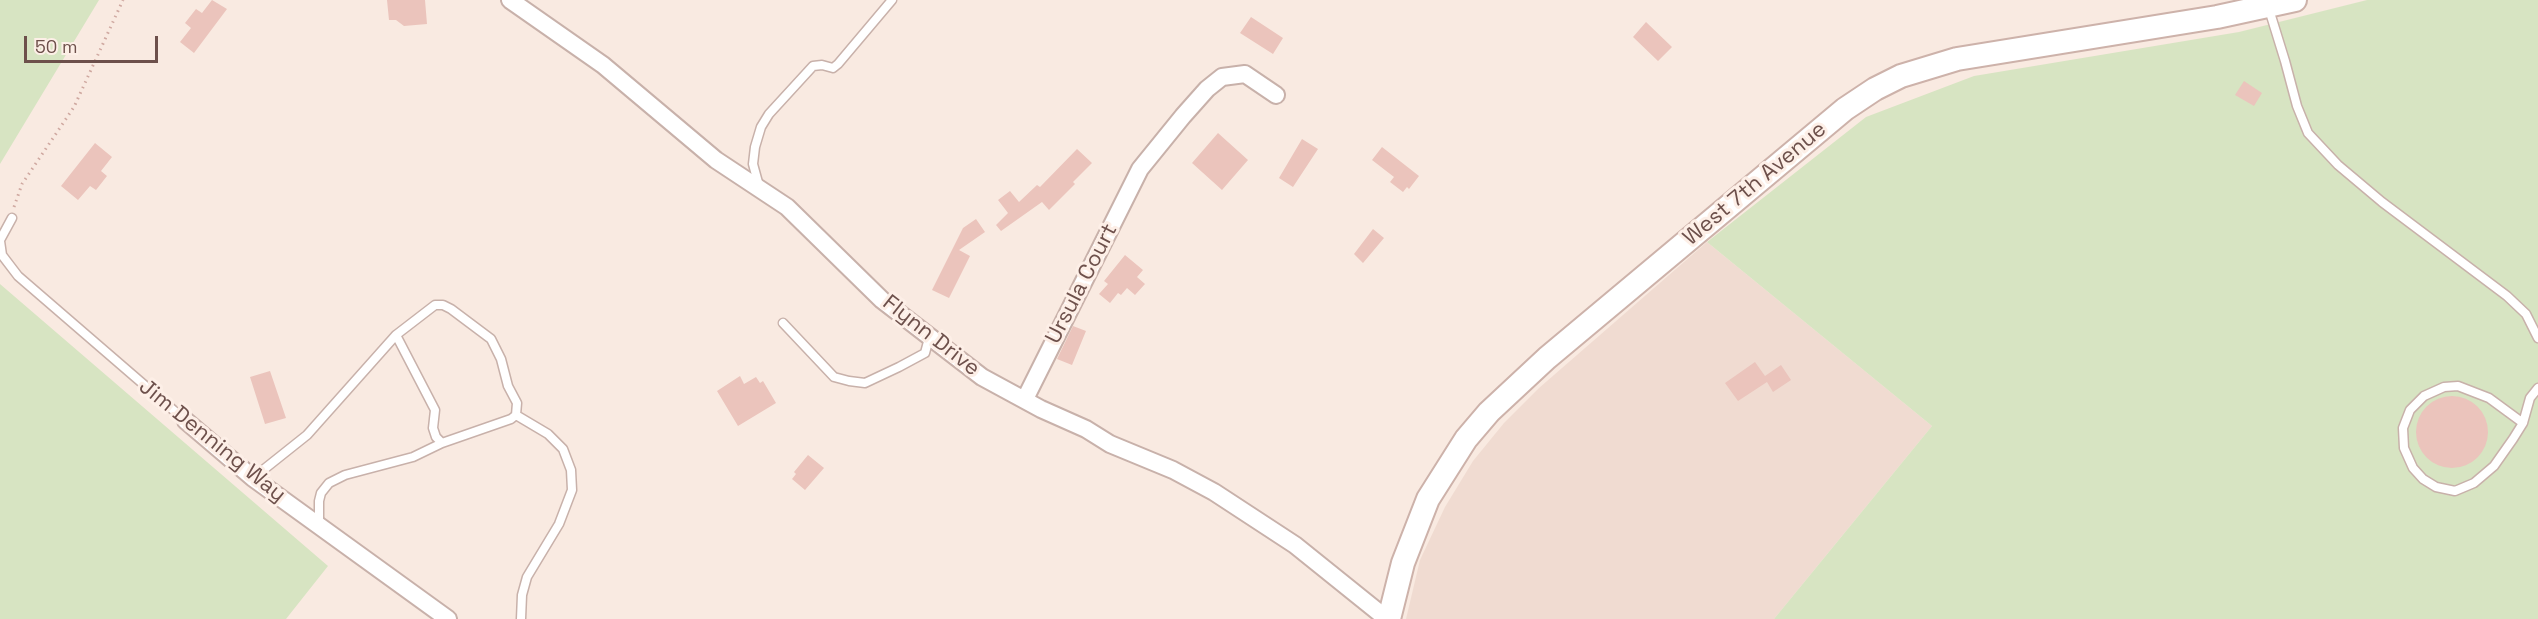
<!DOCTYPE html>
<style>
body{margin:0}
#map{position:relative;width:2538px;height:619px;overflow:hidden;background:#f9eae1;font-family:"Space Grotesk",sans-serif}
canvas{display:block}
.scale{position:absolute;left:24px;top:36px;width:134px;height:27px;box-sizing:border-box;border:3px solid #6d504b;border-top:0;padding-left:8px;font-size:18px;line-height:21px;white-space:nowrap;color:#6d504b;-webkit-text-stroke:4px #fdefe7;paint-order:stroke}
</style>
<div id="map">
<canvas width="2538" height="619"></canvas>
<div class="scale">50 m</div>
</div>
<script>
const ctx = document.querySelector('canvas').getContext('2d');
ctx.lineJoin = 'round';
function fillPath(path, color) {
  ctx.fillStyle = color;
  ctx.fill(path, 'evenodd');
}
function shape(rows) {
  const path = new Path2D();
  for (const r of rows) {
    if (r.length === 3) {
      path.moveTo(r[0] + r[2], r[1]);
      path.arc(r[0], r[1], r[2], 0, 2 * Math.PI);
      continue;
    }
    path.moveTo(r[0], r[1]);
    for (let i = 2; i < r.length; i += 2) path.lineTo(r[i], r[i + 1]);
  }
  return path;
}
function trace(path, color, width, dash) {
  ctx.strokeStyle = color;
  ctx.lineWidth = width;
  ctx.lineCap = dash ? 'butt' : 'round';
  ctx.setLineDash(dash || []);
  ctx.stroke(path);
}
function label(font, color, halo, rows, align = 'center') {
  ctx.font = font + ' "Space Grotesk",sans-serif';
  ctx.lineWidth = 6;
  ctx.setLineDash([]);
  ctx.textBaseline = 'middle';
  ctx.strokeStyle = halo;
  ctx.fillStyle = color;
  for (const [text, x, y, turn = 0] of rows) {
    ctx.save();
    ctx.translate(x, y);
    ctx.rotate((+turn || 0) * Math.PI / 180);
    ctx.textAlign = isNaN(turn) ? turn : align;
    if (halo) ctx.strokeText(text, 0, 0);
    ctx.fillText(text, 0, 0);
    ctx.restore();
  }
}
fillPath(shape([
 [1707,242,1932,426,1774,619,1406,619,1420,560,1445,507,1473,461,1504,423,1539,388]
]), '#f0dbd1');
fillPath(shape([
 [0,0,99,0,0,164],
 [2367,0,2538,0,2538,619,1774,619,1932,426,1707,242,1866,117,1974,76,2239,32],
 [0,284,328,566,286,619,0,619]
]), '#d7e4c2');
fillPath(shape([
 [212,0,227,9,194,53,180,42,191,28,185,23,196,9,202,13],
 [387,0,425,0,427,24,404,26,396,20,389,20],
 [1251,17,1283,38,1273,54,1240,33],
 [1646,22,1672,47,1658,61,1633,37],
 [2244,81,2262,93,2254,106,2235,95],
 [1218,133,1248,160,1222,190,1192,163],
 [1302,139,1318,149,1293,187,1279,178],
 [95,143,112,157,101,171,107,176,96,190,90,186,78,200,61,186],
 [1382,147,1419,176,1409,189,1407,187,1403,192,1390,182,1394,177,1372,160],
 [1077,149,1092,163,1073,182,1075,184,1049,210,1042,202,1001,231,996,225,1008,213,998,200,1010,191,1019,202,1037,185,1040,187],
 [976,219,985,232,959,250,970,256,949,298,932,290,963,228],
 [1373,229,1384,238,1363,263,1354,254],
 [1125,255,1143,270,1137,277,1145,284,1135,295,1127,288,1121,295,1118,293,1110,303,1099,294,1108,284,1104,281],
 [1073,326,1086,331,1072,365,1057,359],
 [1755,362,1765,376,1781,365,1791,380,1773,392,1767,382,1738,401,1725,383],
 [270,371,286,418,265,424,250,377],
 [740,376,744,384,756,377,760,383,763,381,776,403,738,426,717,391],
 [2452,432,36],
 [808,455,824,468,805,490,792,479,796,474,794,472]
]), '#ebc4bc');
const service = shape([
 [2268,6,2285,61,2297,106,2308,133,2338,165,2382,202,2507,296,2526,314,2538,338],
 [759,186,753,164,755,147,761,127,769,114,813,66,822,65,833,68,838,64,892,0],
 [0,240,12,218],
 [0,241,2,255,18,276,186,421],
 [783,323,834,377,849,381,865,383,899,367,925,353,929,338],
 [516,415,548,434,563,449,571,470,572,490,559,524,527,577,522,595,521,619],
 [2523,423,2489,398,2458,386,2444,387,2424,396,2410,410,2403,428,2404,448,2413,468,2423,479,2436,487,2455,491,2474,483,2494,466,2513,439,2523,423,2530,398,2538,388],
 [253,478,307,435,396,335,435,305,443,305,451,309,491,339,501,359,508,386,517,403,516,415,511,419,442,443,436,437,433,428,435,410,396,335],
 [319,526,319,501,321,493,329,483,345,475,413,457,442,443]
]);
const minor = shape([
 [510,0,603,65,716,160,787,207,882,300,982,377,1041,409,1086,429,1110,444,1173,470,1214,492,1295,545,1387,619],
 [1025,399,1140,169,1183,116,1207,89,1222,77,1245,74,1276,95],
 [186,421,253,478,448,619]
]);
const secondary = shape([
 [1389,619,1403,563,1428,499,1466,439,1489,412,1547,358,1845,109,1875,89,1901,76,1957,59,2217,17,2295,0]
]);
trace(service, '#c8b1aa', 11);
trace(minor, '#c8b1aa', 20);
trace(secondary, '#cdb2aa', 26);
trace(shape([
 [14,207,22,184,74,107,123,0]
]), '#cfa8a0', 3, [1.5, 4.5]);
trace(service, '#fff', 8);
trace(minor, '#fff', 16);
trace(secondary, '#fff', 22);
label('22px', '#6d504b', '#fdefe7', [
 ["West 7th Avenue",1755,184,-40],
 ["Ursula Court",1082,284,-63],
 ["Flynn Drive",931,336,38],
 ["Jim Denning Way",212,441,39]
]);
</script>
